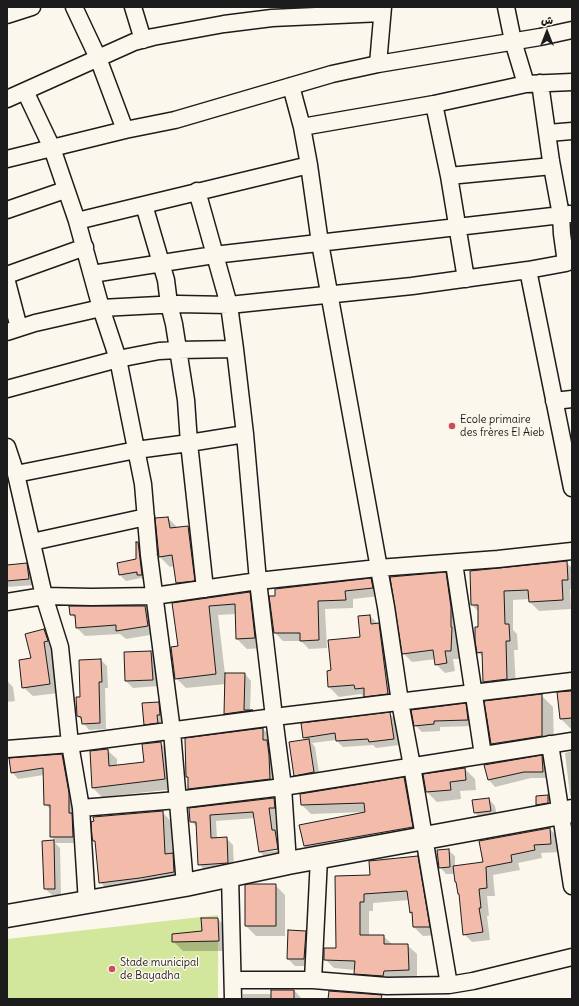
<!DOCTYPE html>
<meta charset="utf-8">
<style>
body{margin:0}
#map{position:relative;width:579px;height:1006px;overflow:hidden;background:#fbf7ec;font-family:Delius,"Playpen Sans Arabic",sans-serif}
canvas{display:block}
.frame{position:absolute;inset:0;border:8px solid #1c1c1c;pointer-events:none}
.north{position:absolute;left:527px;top:12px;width:40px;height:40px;-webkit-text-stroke:3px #fbf7ec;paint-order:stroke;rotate:0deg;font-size:11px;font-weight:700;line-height:16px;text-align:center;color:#1c1c1c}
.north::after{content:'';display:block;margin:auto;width:14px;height:18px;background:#1c1c1c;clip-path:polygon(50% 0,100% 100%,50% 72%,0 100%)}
</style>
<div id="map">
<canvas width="579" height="1006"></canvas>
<div class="frame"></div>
<div class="north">ش</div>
</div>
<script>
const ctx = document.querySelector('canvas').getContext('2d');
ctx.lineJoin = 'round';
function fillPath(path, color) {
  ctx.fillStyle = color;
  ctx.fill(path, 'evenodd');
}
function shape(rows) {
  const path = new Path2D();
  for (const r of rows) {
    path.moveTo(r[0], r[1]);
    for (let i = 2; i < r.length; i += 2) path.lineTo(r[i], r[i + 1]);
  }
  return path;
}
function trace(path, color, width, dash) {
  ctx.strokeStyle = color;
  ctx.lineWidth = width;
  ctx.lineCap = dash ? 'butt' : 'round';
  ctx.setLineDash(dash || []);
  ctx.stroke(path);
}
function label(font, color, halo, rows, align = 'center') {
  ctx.font = font + ' Delius,sans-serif';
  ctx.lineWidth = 3;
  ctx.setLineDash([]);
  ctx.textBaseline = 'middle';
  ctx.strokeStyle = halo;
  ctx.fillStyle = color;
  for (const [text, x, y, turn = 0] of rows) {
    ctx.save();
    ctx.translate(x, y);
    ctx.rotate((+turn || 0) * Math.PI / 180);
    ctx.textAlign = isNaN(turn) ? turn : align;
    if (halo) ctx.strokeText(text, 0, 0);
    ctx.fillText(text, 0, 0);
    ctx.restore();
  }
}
fillPath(shape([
 [218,915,218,999,7,999,7,939]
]), '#d3e79c');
fillPath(shape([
 [168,518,178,528,188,527,198,537,204,590,187,593,177,583,175,566,170,567,160,557],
 [138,543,144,549,148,580,144,580,141,578,126,581,120,575,137,560],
 [566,562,572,568,572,589,570,589,571,609,539,611,530,602,530,599,513,600,513,630,517,634,518,650,514,650,516,688,493,691,484,682,484,658,478,652,479,612,472,605],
 [26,564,33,571,35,585,7,587,7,566],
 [445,573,454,582,461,637,459,659,453,659,455,671,445,673,436,664,436,659,412,662,403,653],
 [371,579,379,587,380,596,353,599,353,608,325,609,327,648,309,649,301,641,283,641,275,633,276,597],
 [249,593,259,603,264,648,247,649,237,639,236,614,218,615,225,674,245,674,251,681,250,711,253,711,258,717,232,720,225,714,226,684,186,688,176,678,179,647,173,604],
 [144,607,153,615,156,634,126,639,120,634,85,636,77,628,76,619,71,614],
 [370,616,388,634,398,703,366,699,361,694,339,697,329,687,332,671,361,638],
 [44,630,53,639,59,693,33,696,23,687,32,659],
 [151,652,157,659,159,686,133,688,126,681,125,653],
 [101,660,107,666,108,688,105,688,106,729,89,730,78,716,81,698],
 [7,681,13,687,15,701,7,702],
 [572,692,572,730,561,719],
 [541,695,553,707,554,748,504,756,492,744],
 [158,703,165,710,164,729,152,731,145,724],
 [465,704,472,711,474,726,440,727,440,731,422,732,415,725],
 [390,714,396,720,400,745,376,748,373,745,343,747,336,740,312,743,315,747,320,779,302,782,295,775,307,740,304,737],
 [263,729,271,737,277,787,197,797,189,789,189,779,187,777],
 [160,743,170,752,174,789,102,797,93,788,107,750,117,759,117,766,146,763],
 [572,751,572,798,570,795,565,753],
 [62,755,68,762,79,843,55,843,60,848,61,895,52,895,45,889,43,842,56,841,51,836,51,810,45,804,44,775,18,779,12,772],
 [542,756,548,763,549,778,531,778,495,787,489,780,485,765],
 [465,769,475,779,476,790,460,791,461,799,437,802,427,792,424,775],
 [404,778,413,788,421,836,314,855,305,846,364,813,364,812,311,814,302,805],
 [548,796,554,803,544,811,537,804],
 [549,801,550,803,542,805,542,803],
 [274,799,280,805,281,814,275,814,277,833,282,837,284,856,266,858,260,852,255,818,216,821,217,838,226,838,233,845,234,869,206,871,199,864,198,828,191,821,190,809],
 [282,848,283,850,264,852,264,850],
 [489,799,495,806,497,817,482,819,475,813],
 [162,812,174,824,186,883,112,894,100,882,96,842,94,841],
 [550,829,558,837,559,852,541,853,542,858,518,863,520,870,493,875,495,896,487,896,489,916,487,916,490,940,472,942,464,934,460,895,459,894,455,874,446,874,440,867,448,850,455,856,455,867,484,863],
 [417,857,426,866,438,935,423,936,414,927,414,915,411,912,409,900,373,903,373,911,369,911,369,936,383,936,393,945,407,945,417,954,417,979,364,983,355,973,355,970,334,968,325,959,337,949,371,876,370,862,383,859],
 [275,885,285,895,285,936,256,936,246,926],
 [218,919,228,929,228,951,183,951,173,941,203,932],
 [305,932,312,938,311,966,295,966,288,959],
 [294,990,302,999,243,999,243,994,272,994]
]), '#0003');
const building = shape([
 [168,517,170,528,188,526,195,581,176,583,172,555,159,557,155,518,168,517],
 [136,542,138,542,142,575,137,575,137,572,119,575,117,563,136,559,136,542],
 [567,561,568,580,562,580,563,600,529,602,528,590,504,591,505,624,509,624,510,641,506,641,507,679,483,682,482,652,477,653,475,641,475,627,478,627,478,605,471,605,470,571,567,561],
 [27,563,29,579,7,581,7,565,27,563],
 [446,572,451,607,451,627,452,627,451,651,445,651,447,663,435,665,433,650,402,654,390,577,446,572],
 [371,578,373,588,345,591,346,600,318,601,319,640,300,641,300,633,274,633,269,596,275,596,275,589,371,578],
 [250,592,255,638,236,639,235,604,209,606,216,674,175,679,171,647,178,646,172,603,250,592],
 [69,606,145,606,148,626,116,631,116,625,76,628,75,615,70,615,69,606],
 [370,615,371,624,379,623,388,694,364,697,364,688,355,689,354,685,328,687,327,671,331,670,328,640,360,637,358,616,370,615],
 [44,629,48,641,44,642,50,684,22,688,19,660,31,658,25,634,44,629],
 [151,651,153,680,125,681,124,652,151,651],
 [101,659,102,682,99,682,100,723,82,724,81,717,77,716,76,697,80,697,79,660,101,659],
 [225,673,245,673,244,710,253,710,224,714,225,673],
 [572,691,572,718,560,719,557,692,572,691],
 [542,694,542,736,491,744,484,701,542,694],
 [159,702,160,715,157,715,158,723,144,725,142,703,159,702],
 [466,703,468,720,434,721,434,724,414,726,411,710,466,703],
 [390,712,394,739,369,742,368,739,336,741,335,733,303,738,301,723,390,712],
 [263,728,263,740,267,740,269,755,270,779,188,789,188,777,186,777,185,738,263,728],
 [309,739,314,772,294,776,289,742,309,739],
 [161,742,165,779,92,788,90,751,108,749,109,766,144,762,142,744,161,742],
 [62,754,69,793,69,813,72,813,73,837,50,837,50,805,44,805,43,768,11,773,9,758,62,754],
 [542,755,543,772,524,772,488,780,484,765,542,755],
 [465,768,466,780,450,782,451,790,426,792,423,774,465,768],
 [404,777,413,827,304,846,299,825,365,812,364,803,301,805,300,794,404,777],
 [548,795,548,803,536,805,536,796,548,795],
 [274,798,275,808,269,808,272,830,275,830,278,849,259,852,253,812,210,815,211,838,227,837,228,863,198,865,196,822,190,822,189,808,274,798],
 [489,798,491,811,474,813,472,800,489,798],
 [163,811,165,854,173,853,174,872,140,878,99,883,95,841,93,841,92,837,91,822,94,821,93,817,163,811],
 [550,828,551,844,534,845,535,850,511,855,512,862,486,867,487,888,479,889,481,908,479,908,483,932,463,935,459,894,458,894,456,882,455,882,453,866,483,862,479,841,550,828],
 [54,840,55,889,44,889,42,841,54,840],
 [449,849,450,867,439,868,437,850,449,849],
 [418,856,430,927,413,927,412,912,410,913,407,891,364,894,364,902,360,902,360,935,384,935,384,944,408,944,409,970,384,971,383,976,354,974,355,961,324,960,324,948,336,948,335,876,370,875,369,861,418,856],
 [248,884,276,884,276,926,245,926,245,885,248,884],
 [201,918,218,918,219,941,172,942,172,934,202,931,201,918],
 [288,930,306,931,304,959,287,959,288,930],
 [271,990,294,990,294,999,271,999,271,990],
 [329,991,382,995,381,999,328,999,329,991]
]);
fillPath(building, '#f3bba9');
trace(building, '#1c1c1c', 1);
const minor = shape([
 [74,7,98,58,125,130],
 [133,7,143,40],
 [506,7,513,41,526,84],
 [7,15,32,7],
 [378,64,383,7],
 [291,86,302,127,309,165,320,243,386,607,400,702,412,766,449,985],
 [25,91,52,148,77,221,101,308,118,359,143,484,149,555,172,731,185,885],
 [7,99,134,42,153,37,224,24,272,18,382,13],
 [434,104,449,176,466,279],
 [302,127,434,104,526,84,572,82],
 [548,133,572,131],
 [7,159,125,130,175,120,332,74,378,64,540,37,572,30],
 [449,176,552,166],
 [197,191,229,305,235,349,245,434,258,581,274,717,283,787,288,863],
 [144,205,166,280,169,304,174,324,186,400,189,443,205,589],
 [7,210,65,190],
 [77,221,309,165],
 [528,270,572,488],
 [92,274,214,255,570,214],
 [7,275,85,247],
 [7,282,19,328],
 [7,332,35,323,101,308,178,304,229,305,412,286,528,270,566,263,562,234,561,215,551,161,540,83],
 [7,389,118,359,159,351,178,350,235,349],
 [554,401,572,399],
 [7,447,16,474,44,596,60,647,70,744,81,808,87,903],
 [16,474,136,450,189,443,245,434],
 [32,542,146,517],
 [454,563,483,755],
 [7,602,44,596,92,597,154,596,258,581,378,568,498,559,572,551],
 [550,744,572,886],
 [7,749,70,744,274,717,572,681],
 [81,808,177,800,283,787,572,741],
 [230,875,233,999],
 [233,980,313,980,387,986,449,985,473,981,572,957],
 [313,980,319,858]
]);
const secondary = shape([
 [7,916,185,885,288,863,572,811]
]);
trace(minor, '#1c1c1c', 19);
trace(secondary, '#1c1c1c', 25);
trace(minor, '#fbf7ec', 16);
trace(secondary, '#fbf7ec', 22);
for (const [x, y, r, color] of [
 [452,426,4,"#d1495b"],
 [112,969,4,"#d1495b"]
]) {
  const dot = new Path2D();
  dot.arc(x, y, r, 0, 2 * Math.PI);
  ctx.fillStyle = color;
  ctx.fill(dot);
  trace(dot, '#fbf7ec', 1.5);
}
label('11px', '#1c1c1c', '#fbf7ec', [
 ["Ecole primaire",460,420],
 ["des frères El Aieb",460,433],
 ["Stade municipal",120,963],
 ["de Bayadha",120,976]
], 'left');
</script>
